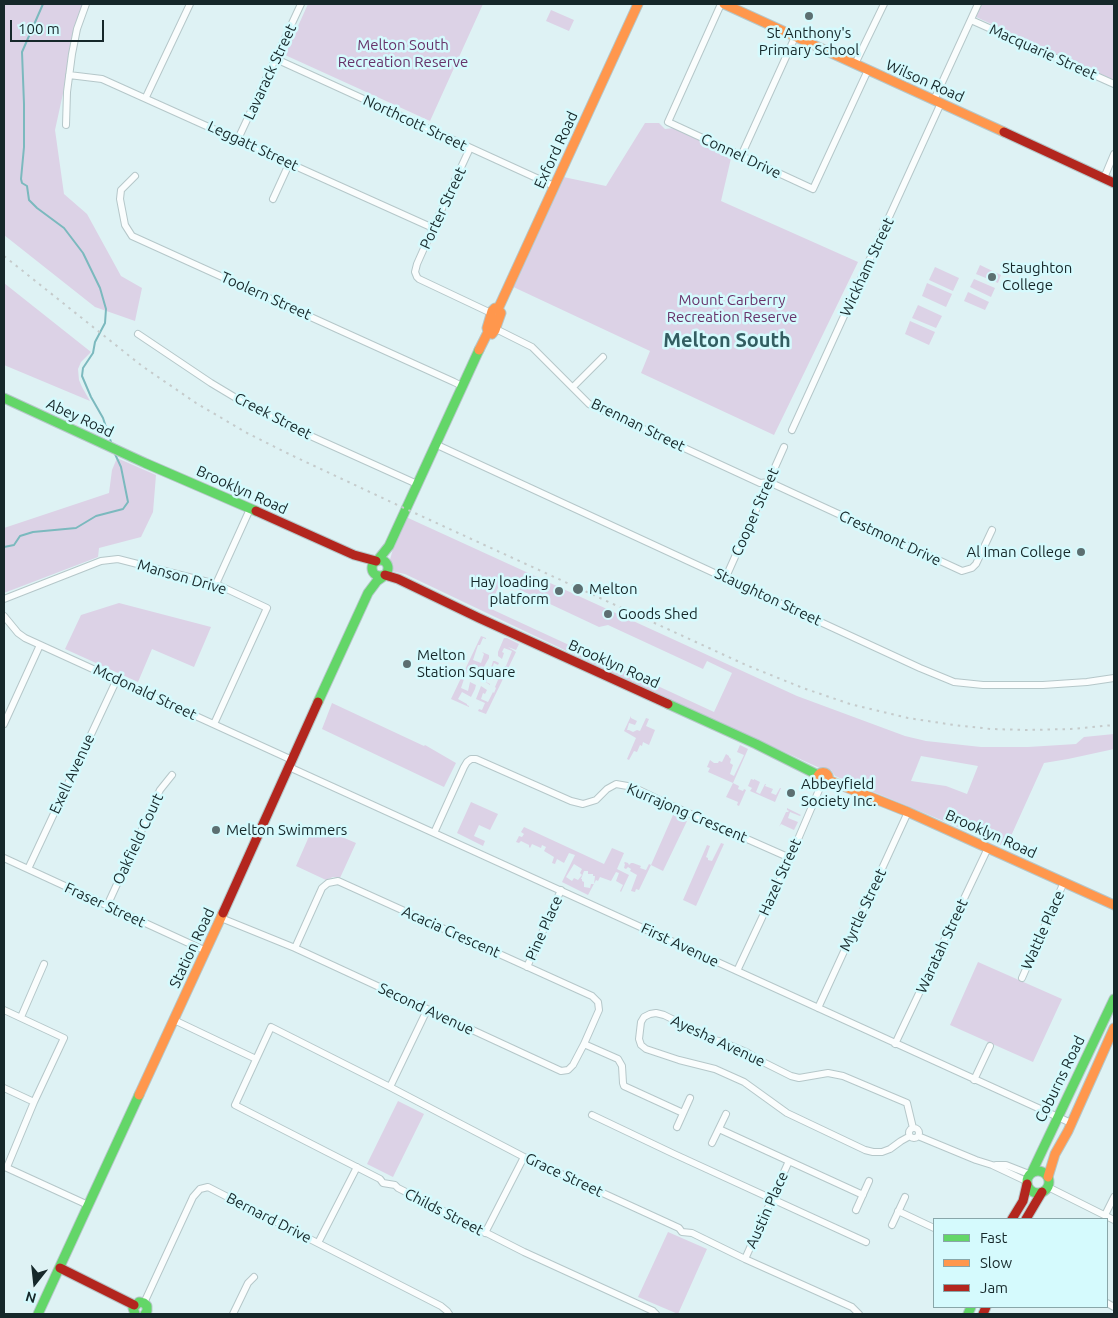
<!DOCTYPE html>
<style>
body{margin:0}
#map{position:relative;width:1118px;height:1318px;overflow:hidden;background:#def2f4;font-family:Ubuntu,sans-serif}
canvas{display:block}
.frame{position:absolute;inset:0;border:5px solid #16282a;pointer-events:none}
.legend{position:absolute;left:933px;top:1218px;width:175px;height:90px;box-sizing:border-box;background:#d5fafd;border:1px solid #89a6a9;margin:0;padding:6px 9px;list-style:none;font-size:15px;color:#16282a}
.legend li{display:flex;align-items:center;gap:10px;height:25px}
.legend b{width:25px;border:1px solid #89a6a9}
.north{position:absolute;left:10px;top:1258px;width:50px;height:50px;-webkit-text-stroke:4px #d5fafd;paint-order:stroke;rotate:196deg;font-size:14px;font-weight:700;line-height:20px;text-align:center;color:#16282a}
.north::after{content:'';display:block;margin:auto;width:18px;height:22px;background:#16282a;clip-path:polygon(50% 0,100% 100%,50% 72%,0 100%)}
.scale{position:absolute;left:10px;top:20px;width:94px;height:22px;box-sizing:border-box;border:2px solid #16282a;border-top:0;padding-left:6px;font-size:15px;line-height:18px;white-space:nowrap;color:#16282a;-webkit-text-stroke:4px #d5fafd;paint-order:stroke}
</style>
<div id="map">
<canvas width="1118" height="1318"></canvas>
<div class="frame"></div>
<ul class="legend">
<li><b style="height:6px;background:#63d668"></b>Fast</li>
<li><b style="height:6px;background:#ff974d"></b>Slow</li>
<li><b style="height:6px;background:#b3261e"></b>Jam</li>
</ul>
<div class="north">N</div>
<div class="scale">100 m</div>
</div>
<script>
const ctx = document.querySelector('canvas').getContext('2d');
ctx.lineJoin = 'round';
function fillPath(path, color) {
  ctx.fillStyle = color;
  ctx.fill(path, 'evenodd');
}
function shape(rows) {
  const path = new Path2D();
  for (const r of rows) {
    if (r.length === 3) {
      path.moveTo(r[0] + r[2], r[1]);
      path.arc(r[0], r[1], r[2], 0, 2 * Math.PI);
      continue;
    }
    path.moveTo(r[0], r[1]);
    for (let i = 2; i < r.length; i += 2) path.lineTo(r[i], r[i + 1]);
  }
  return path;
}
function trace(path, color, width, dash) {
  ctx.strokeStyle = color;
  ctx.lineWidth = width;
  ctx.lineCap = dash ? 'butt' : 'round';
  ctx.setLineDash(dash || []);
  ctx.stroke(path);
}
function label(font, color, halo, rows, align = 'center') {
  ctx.font = font + ' Ubuntu,sans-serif';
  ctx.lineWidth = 5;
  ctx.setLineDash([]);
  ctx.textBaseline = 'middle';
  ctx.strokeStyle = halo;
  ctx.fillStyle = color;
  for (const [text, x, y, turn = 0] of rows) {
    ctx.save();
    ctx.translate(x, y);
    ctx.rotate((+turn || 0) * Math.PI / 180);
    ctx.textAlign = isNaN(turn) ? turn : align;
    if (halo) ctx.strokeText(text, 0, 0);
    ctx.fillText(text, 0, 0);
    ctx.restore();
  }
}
fillPath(shape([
 [4,4,83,4,71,39,64,89,55,130,64,194,87,214,121,276,142,288,135,321,95,307,4,235],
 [308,4,483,4,430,121,285,55],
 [982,4,1114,4,1114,80,976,17],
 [551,10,574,20,569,31,546,21],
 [645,123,659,123,665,129,674,128,732,154,721,201,858,262,774,435,641,373,650,351,507,284,554,175,606,186],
 [980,265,1001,275,998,283,976,274],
 [935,267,959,278,953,291,929,280],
 [974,279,995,288,991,297,970,287],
 [4,283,91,352,81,362,78,369,79,380,82,387,90,401,4,365],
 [927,283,952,294,946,307,922,296],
 [968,292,989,302,985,310,964,301],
 [918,305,942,316,936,328,912,318],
 [910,321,935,332,929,345,905,334],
 [117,458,156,475,153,512,141,537,99,548,98,557,4,593,4,528,109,493,112,470],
 [406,517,797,696,905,736,926,741,981,747,1028,747,1076,744,1084,737,1114,734,1114,749,1068,759,1044,763,1006,847,835,776,831,770,824,770,638,685,405,574,391,571,389,563,393,549],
 [501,581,599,627,608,625,703,669,707,661,732,673,714,712,489,608],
 [921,756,978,766,967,794,946,786,911,781],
 [119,603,211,627,194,667,152,649,138,682,65,649,81,615],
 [481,636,486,638,486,639,483,638,480,645,478,645,473,660,481,663,484,654,482,652,489,655,489,658,481,672,476,670,478,666,474,664,472,668,470,667,464,679,461,688,468,691,470,682,476,685,475,689,471,697,462,692,458,699,467,704,467,705,469,706,469,707,451,699],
 [504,638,507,638,519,644,516,650,508,647,516,652,486,714,478,711,479,709,482,710,485,703,476,699,481,686,487,690,485,694,483,693,481,699,488,702,493,692,494,693,496,688,495,687,498,680,496,679,498,675,495,673,492,677,489,676,486,682,490,684,490,685,484,681,484,678,490,671,493,661,495,661,499,663,498,665,494,663,492,669,501,673,505,666,506,666,512,651,504,648,502,652,504,653,502,659,498,656,498,652],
 [332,703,424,746,425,745,456,763,444,787,322,729],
 [631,716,631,718,637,721,635,725,629,723,627,730,629,730,633,732,637,730,640,731,646,718,649,719,646,726,655,730,649,745,643,742,642,746,640,745,637,752,634,751,629,760,627,759,636,738,624,731],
 [740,745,748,749,733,783,739,786,738,789,743,791,744,789,746,790,739,806,737,805,738,802,726,797,733,783,708,772,710,768,707,767,710,760,714,763,718,763,719,761,722,762,726,754,729,756,729,757,731,759,730,763,733,765,730,774,734,776,744,755,737,752],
 [751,779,754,780,754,779,760,782,756,792,760,794,765,784,766,784,765,786,773,789,771,793,776,795,780,788,781,788,775,802,750,791,752,788,748,786],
 [471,802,498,814,490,830,479,825,474,836,485,841,483,846,457,833],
 [787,808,801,815,800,816,790,812,788,818,798,822,794,830,781,824,779,827,786,812,788,812,789,811,787,810],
 [673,815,687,821,663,871,651,865,639,890,636,889,635,892,631,891,637,875,630,871,631,869,628,867,626,869,624,868,625,864,624,863,625,862,628,863,629,865,631,863,633,863,641,866,640,868,646,870,649,864,651,865],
 [314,825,356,843,340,878,333,877,326,880,296,866],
 [524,827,604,864,612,848,624,853,617,869,629,875,621,892,620,891,623,885,616,881,619,873,616,872,611,881,600,877,598,881,596,880,588,895,562,882,575,855,569,853,564,863,557,859,555,864,552,863,554,857,544,851,546,847,542,845,541,848,532,844,530,848,529,847,529,845,521,841,519,843,516,842,519,836,522,837,524,834,521,832],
 [574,864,582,869,580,873,582,875,578,880,574,878,572,881,566,877],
 [584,871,588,871,588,874,593,874,593,876,595,876,594,884,591,884,590,888,584,887,584,882,582,881,582,879,581,879],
 [721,843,724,844,696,906,683,900,707,845,710,846,706,857,708,858,708,860,712,861],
 [978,962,1062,999,1033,1062,950,1025],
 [398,1101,424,1114,393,1177,367,1164],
 [668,1232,707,1249,678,1314,638,1297]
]), '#dcd2e6');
trace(shape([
 [43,4,22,52,24,104,24,147,21,179,22,183,27,186,29,200,37,208,64,228,83,253,100,288,106,309,105,323,95,342,93,353,83,368,82,376,91,397,103,418,112,445],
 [4,547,14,545,20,536,33,532,76,528,96,516,123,509,128,502,121,467,115,454]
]), '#7bb9be', 2);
const street = shape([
 [721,4,668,122,813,189,868,70],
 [971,20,1114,84],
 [276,59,554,186],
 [855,64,884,4],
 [69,75,102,79,433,228],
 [146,97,190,4],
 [934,100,978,4],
 [66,125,67,92,72,54,77,29,86,4],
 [238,139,301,4],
 [470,148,433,228,417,264,415,272,417,277,419,279,491,313],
 [741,156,795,37],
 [135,176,121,190,120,199,125,225,132,236,454,382,462,386],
 [1104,178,1114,154],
 [273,199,289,164],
 [496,329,532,347,589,404,760,483,769,482,962,571,972,568,976,564,992,530],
 [138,334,211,383,246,404,284,424,417,484],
 [573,387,603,357],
 [792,430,941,103],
 [435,444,920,668,954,682,983,685,1043,685,1087,682,1114,678],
 [726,577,784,447],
 [216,584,250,509],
 [4,599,101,561,118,559,216,584,267,608,214,724],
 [4,616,18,633,25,638,292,760],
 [4,724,40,645],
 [289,767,1071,1123],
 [434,833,464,767,467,762,471,759,476,759,571,801,583,804,596,800,607,789,616,784,633,787,670,805,790,858],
 [4,858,206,951],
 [28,869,117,679],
 [107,906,160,790,172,775],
 [221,918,295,948,561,1071,568,1070,573,1065,584,1044,618,1059,622,1066,623,1083,624,1086,683,1113],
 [295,948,322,888,328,883,338,881,592,996,598,1002,599,1010,584,1044],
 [527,967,561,890],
 [737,971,790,858,822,783],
 [1022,978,1064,882],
 [818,1008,908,812],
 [4,1010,64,1038,34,1102,7,1167],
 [21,1017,44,964],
 [174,1020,256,1059],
 [895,1044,988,848],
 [974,1080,990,1046],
 [390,1087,427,1010],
 [4,1088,34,1102],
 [592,1115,674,1154,866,1242],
 [677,1127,690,1098],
 [914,1133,5],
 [719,1129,863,1195],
 [910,1136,901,1141,890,1149,882,1152,873,1152,865,1150,787,1113,744,1082,715,1069,679,1060,646,1049,641,1045,639,1039,641,1022,644,1017,650,1014,656,1013,664,1015,715,1040,722,1042,746,1052,759,1060,791,1076,799,1078,828,1073,843,1076,907,1103,913,1128],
 [918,1136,976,1160,992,1165,1026,1181],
 [712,1143,726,1114],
 [996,1165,1006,1165,1029,1174],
 [5,1167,88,1205],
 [1048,1187,1114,1220],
 [856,1210,869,1181],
 [898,1211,934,1228],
 [1105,1215,1114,1197],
 [892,1225,905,1197],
 [485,1233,524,1157],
 [318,1243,357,1167],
 [745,1259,789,1161],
 [144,1303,193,1197,200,1189,208,1187,441,1306,447,1311,449,1314],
 [1107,1303,1114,1307],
 [233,1314,248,1283,254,1277],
 [656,1314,653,1311,524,1252,398,1188,395,1185,383,1183,380,1179,235,1105,271,1027,390,1087,524,1157,679,1228,682,1232,692,1233,696,1235,745,1259,852,1307,859,1314]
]);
const fast = shape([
 [4,398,145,463,256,511],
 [380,568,8],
 [377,561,389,546,479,350],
 [318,702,368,593,377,581,384,576],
 [668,704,756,744,818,775],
 [1038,1182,11],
 [1032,1172,1114,999],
 [38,1314,139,1095],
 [135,1314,133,1308,139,1302,144,1303,147,1306,147,1311,145,1314],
 [968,1314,971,1307]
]);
const slow = shape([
 [724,4,1004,132],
 [498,309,638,4],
 [479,350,488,332,487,328,492,311,495,308,498,309,501,313,495,330,492,334,488,332],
 [823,778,5.5],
 [828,780,908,812,1114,905],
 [139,1095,223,913],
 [1048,1177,1055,1154,1068,1131,1114,1028]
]);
const jam = shape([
 [1004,132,1114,183],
 [256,511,354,555,376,561],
 [385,575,398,579,479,618,668,704],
 [223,913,318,702],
 [1012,1219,1023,1201,1027,1184],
 [1026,1219,1042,1192],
 [60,1268,134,1305],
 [983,1314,986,1307]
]);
trace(street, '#b5c7c9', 8);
trace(fast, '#b5c7c9', 11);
trace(slow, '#b5c7c9', 11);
trace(jam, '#b5c7c9', 11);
trace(street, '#fafdfd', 6);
trace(fast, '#63d668', 9);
trace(slow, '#ff974d', 9);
trace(jam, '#b3261e', 9);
trace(shape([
 [4,256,142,366,196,403,247,433,291,455,406,509,746,665,803,688,850,704,908,718,954,725,991,729,1026,730,1071,729,1114,725]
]), '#c5cbcb', 2, [2.5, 5]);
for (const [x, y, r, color] of [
 [809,16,5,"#5c6f71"],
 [992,277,5,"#5c6f71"],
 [1081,552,5,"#5c6f71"],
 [578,589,6,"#5c6f71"],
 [559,591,5,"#5c6f71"],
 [608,614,5,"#5c6f71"],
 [407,664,5,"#5c6f71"],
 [791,793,5,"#5c6f71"],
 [216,830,5,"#5c6f71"]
]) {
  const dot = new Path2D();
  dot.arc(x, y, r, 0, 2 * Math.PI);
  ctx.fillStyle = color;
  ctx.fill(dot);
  trace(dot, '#d5fafd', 2);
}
label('15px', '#16282a', '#d5fafd', [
 ["St Anthony's",809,33,"center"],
 ["Primary School",809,50,"center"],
 ["Staughton",1002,268],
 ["College",1002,285],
 ["Al Iman College",1071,552,"right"],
 ["Hay loading",549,582,"right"],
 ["platform",549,599,"right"],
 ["Melton",589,589],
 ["Goods Shed",618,614],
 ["Melton",417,655],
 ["Station Square",417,672],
 ["Abbeyfield",801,784],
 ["Society Inc.",801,801],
 ["Melton Swimmers",226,830]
], 'left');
label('15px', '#68336a', '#d5fafd', [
 ["Melton South",403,45],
 ["Recreation Reserve",403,62],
 ["Mount Carberry",732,300],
 ["Recreation Reserve",732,317]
]);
label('15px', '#16282a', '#d5fafd', [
 ["Macquarie Street",1043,52,24],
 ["Lavarack Street",270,72,-65],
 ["Wilson Road",925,81,24],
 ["Northcott Street",415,123,25],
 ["Leggatt Street",253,146,25],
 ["Exford Road",556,150,-65],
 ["Connel Drive",741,156,25],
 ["Porter Street",443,208,-65],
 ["Wickham Street",867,267,-65],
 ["Toolern Street",266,296,24],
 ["Creek Street",273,416,27],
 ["Abey Road",80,418,25],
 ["Brennan Street",638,425,26],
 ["Brooklyn Road",242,490,24],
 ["Cooper Street",755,512,-66],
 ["Crestmont Drive",890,538,25],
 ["Manson Drive",182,577,16],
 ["Staughton Street",768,597,25],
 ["Brooklyn Road",614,664,24],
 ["Mcdonald Street",145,692,25],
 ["Exell Avenue",72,774,-65],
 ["Kurrajong Crescent",687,813,23],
 ["Brooklyn Road",991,834,24],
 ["Oakfield Court",138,839,-65],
 ["Hazel Street",780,877,-66],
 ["Fraser Street",105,905,25],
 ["Myrtle Street",863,910,-65],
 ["Pine Place",544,928,-66],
 ["Wattle Place",1043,930,-66],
 ["Acacia Crescent",451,932,24],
 ["First Avenue",680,945,25],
 ["Waratah Street",942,946,-65],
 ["Station Road",192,948,-65],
 ["Second Avenue",426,1009,25],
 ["Ayesha Avenue",718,1041,25],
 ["Coburns Road",1060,1079,-64],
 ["Grace Street",564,1175,25],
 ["Austin Place",767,1210,-66],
 ["Childs Street",444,1212,27],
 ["Bernard Drive",269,1218,27]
]);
label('bold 20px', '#325d61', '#d5fafd', [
 ["Melton South",727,340]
]);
</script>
